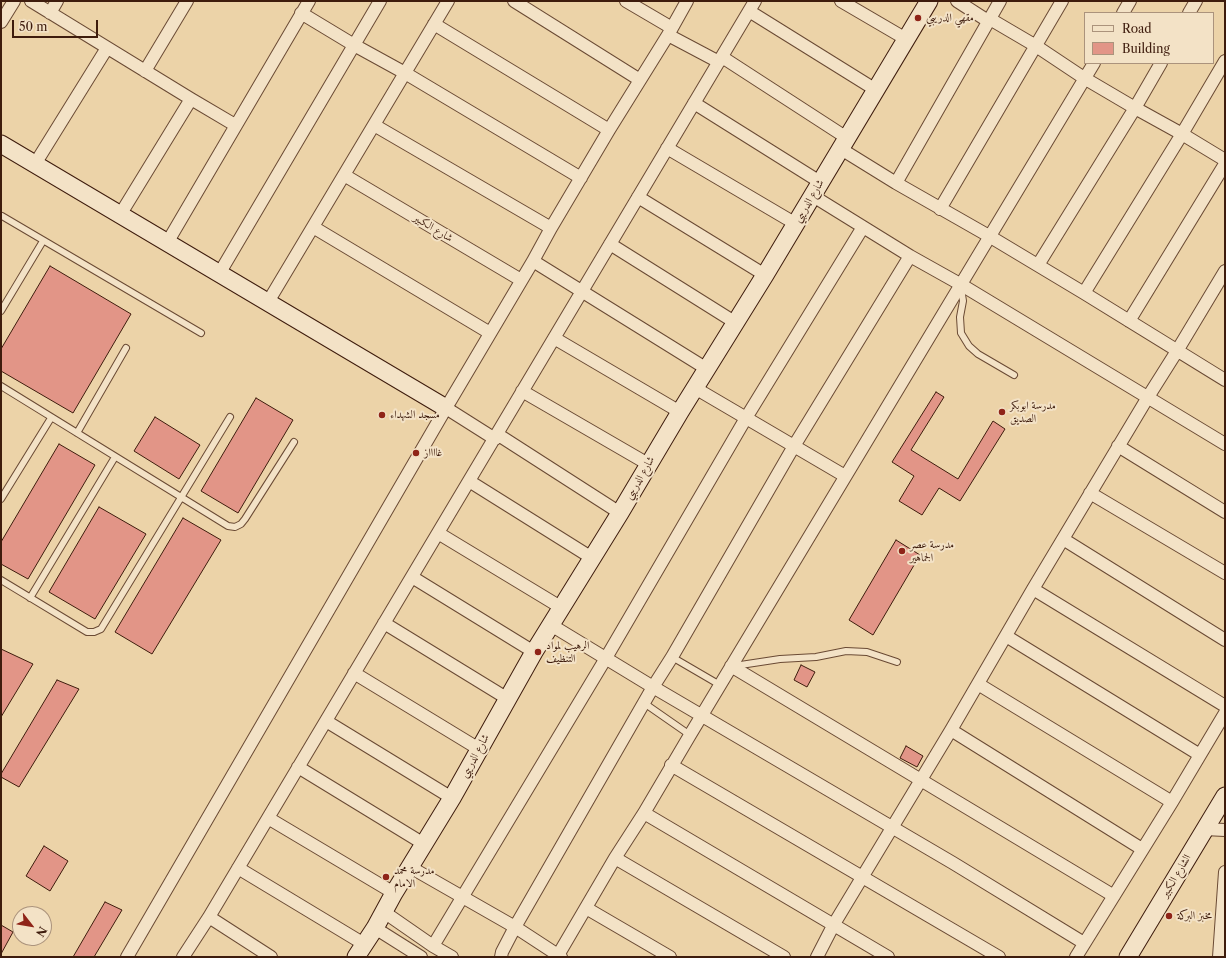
<!DOCTYPE html>
<meta charset="utf-8">
<style>
body{margin:0}
#map{position:relative;width:1226px;height:958px;overflow:hidden;background:#ecd3a8;font-family:"Libre Caslon Text",serif}
canvas{display:block}
.frame{position:absolute;inset:0;border:2px solid #3e1c0d;pointer-events:none}
.legend{position:absolute;left:1084px;top:12px;width:130px;height:52px;box-sizing:border-box;background:#f3e2c6;border:1px solid #ab937c;margin:0;padding:5px 7px;list-style:none;font-size:12px;color:#3e1c0d}
.legend li{display:flex;align-items:center;gap:8px;height:20px}
.legend b{width:20px;border:1px solid #ab937c}
.north{position:absolute;left:12px;top:906px;width:40px;height:40px;box-sizing:border-box;background:#f3e2c6;border:1px solid #ab937c;border-radius:50%;rotate:121deg;font-size:11px;font-weight:700;line-height:16px;text-align:center;color:#3e1c0d}
.north::after{content:'';display:block;margin:auto;width:14px;height:18px;background:#8f2418;clip-path:polygon(50% 0,100% 100%,50% 72%,0 100%)}
.scale{position:absolute;left:12px;top:20px;width:86px;height:18px;box-sizing:border-box;border:2px solid #3e1c0d;border-top:0;padding-left:5px;font-size:12px;line-height:14px;white-space:nowrap;color:#3e1c0d;-webkit-text-stroke:3px #f3e2c6;paint-order:stroke}
</style>
<div id="map">
<canvas width="1226" height="958"></canvas>
<div class="frame"></div>
<ul class="legend">
<li><b style="height:5px;background:#f3e2c6"></b>Road</li>
<li><b style="height:11px;background:#e29587"></b>Building</li>
</ul>
<div class="north">N</div>
<div class="scale">50 m</div>
</div>
<script>
const ctx = document.querySelector('canvas').getContext('2d');
ctx.lineJoin = 'round';
function fillPath(path, color) {
  ctx.fillStyle = color;
  ctx.fill(path, 'evenodd');
}
function shape(rows) {
  const path = new Path2D();
  for (const r of rows) {
    path.moveTo(r[0], r[1]);
    for (let i = 2; i < r.length; i += 2) path.lineTo(r[i], r[i + 1]);
  }
  return path;
}
function trace(path, color, width, dash) {
  ctx.strokeStyle = color;
  ctx.lineWidth = width;
  ctx.lineCap = dash ? 'butt' : 'round';
  ctx.setLineDash(dash || []);
  ctx.stroke(path);
}
function label(font, color, halo, rows, align = 'center') {
  ctx.font = font + ' "Libre Caslon Text",Amiri,serif';
  ctx.lineWidth = 4;
  ctx.setLineDash([]);
  ctx.textBaseline = 'middle';
  ctx.strokeStyle = halo;
  ctx.fillStyle = color;
  for (const [text, x, y, turn = 0] of rows) {
    ctx.save();
    ctx.translate(x, y);
    ctx.rotate((+turn || 0) * Math.PI / 180);
    ctx.textAlign = isNaN(turn) ? turn : align;
    if (halo) ctx.strokeText(text, 0, 0);
    ctx.fillText(text, 0, 0);
    ctx.restore();
  }
}
const building = shape([
 [50,266,131,314,73,413,1,371,1,349,50,266],
 [936,392,944,397,911,450,958,479,993,421,1005,429,960,501,939,488,922,515,899,501,914,476,892,462,936,392],
 [256,398,293,420,238,513,201,491,256,398],
 [155,417,200,445,179,479,134,451,155,417],
 [59,444,95,465,28,579,1,564,1,542,59,444],
 [99,507,146,534,95,619,49,592,99,507],
 [183,518,221,540,152,654,115,632,183,518],
 [896,540,920,555,873,635,849,620,896,540],
 [1,649,33,664,1,717,1,649],
 [801,665,815,672,807,687,794,680,801,665],
 [57,680,79,689,19,787,1,777,1,774,57,680],
 [906,746,923,756,917,767,900,758,906,746],
 [44,846,68,861,50,891,26,876,44,846],
 [105,902,122,910,94,957,73,957,105,902],
 [1,925,13,932,1,954,1,925]
]);
fillPath(building, '#e29587');
trace(building, '#3e1c0d', 1);
const lane = shape([
 [2,216,201,333],
 [961,288,963,301,960,317,961,333,969,346,978,354,1014,375],
 [1,311,43,241],
 [1,386,228,526,235,527,241,524,245,519,294,442],
 [77,433,126,348],
 [1,499,51,418],
 [1,580,87,632,94,632,101,629,230,417],
 [30,598,115,457],
 [672,657,720,685],
 [734,666,780,659,816,657,846,651,867,652,897,662],
 [644,703,690,735]
]);
const street = shape([
 [31,1,191,99,235,125],
 [514,1,640,80],
 [626,1,672,28],
 [841,1,906,39],
 [957,1,988,21],
 [749,11,876,90],
 [50,13,57,1],
 [301,13,354,45,405,73,581,178],
 [1123,13,1130,1],
 [1189,13,1196,1],
 [990,19,1036,46,1084,78,1135,108,1182,134,1225,160],
 [1,22,14,1],
 [434,24,609,130],
 [668,35,719,62],
 [722,57,847,138],
 [145,71,187,1],
 [694,103,820,182],
 [374,125,551,228],
 [667,148,796,224],
 [841,149,896,183,989,236,1084,293,1225,380],
 [35,164,107,48],
 [344,175,521,280],
 [896,183,1000,1],
 [813,196,910,256,960,284,1225,444],
 [638,197,765,275],
 [940,209,1062,1],
 [120,215,191,99],
 [313,227,490,333],
 [167,243,309,1],
 [610,244,736,323],
 [533,261,707,369],
 [1038,265,1135,108,1161,63],
 [219,274,380,1],
 [1084,293,1182,134,1225,61],
 [268,302,448,1],
 [1129,321,1225,164],
 [554,338,680,412],
 [695,388,845,476],
 [522,391,648,464],
 [446,408,495,439],
 [497,434,620,513],
 [1118,446,1225,512],
 [469,481,592,558],
 [1090,493,1225,573],
 [438,533,562,608],
 [1063,539,1225,640],
 [412,577,534,652],
 [1033,589,1225,706],
 [384,623,508,699],
 [551,625,653,687,953,863,1084,943],
 [1006,636,1200,755],
 [731,666,1114,896],
 [354,673,479,749],
 [978,684,1172,802],
 [326,721,452,798],
 [951,730,1142,849],
 [671,765,999,957],
 [298,767,424,844],
 [644,813,888,957],
 [268,818,394,893],
 [1204,829,1225,830],
 [615,858,784,957],
 [410,867,515,927,561,957],
 [238,868,364,944],
 [586,908,670,957],
 [384,912,433,946,452,957],
 [209,917,271,957],
 [375,928,421,957],
 [433,946,606,658,746,418,863,227],
 [127,957,446,408,533,261,551,228,609,130,668,35,687,1],
 [183,957,209,917,268,818,755,1],
 [501,957,502,952,515,927,653,687,672,657,794,446,910,256],
 [557,957,615,858,644,813,690,735,1094,63],
 [817,957,834,924,951,730,1033,589,1148,397,1177,351,1225,271],
 [1076,957,1172,802,1225,713],
 [1219,957,1225,872]
]);
const secondary = shape([
 [1,144,446,408],
 [356,957,375,928,394,893,452,798,534,652,620,513,680,412,765,275,929,1],
 [1128,957,1225,796]
]);
trace(lane, '#6a4a34', 8);
trace(street, '#6a4a34', 14);
trace(secondary, '#3e1c0d', 19);
trace(lane, '#f3e2c6', 6);
trace(street, '#f3e2c6', 12);
trace(secondary, '#f3e2c6', 17);
for (const [x, y, r, color] of [
 [918,18,4,"#8f2418"],
 [1002,412,4,"#8f2418"],
 [382,415,4,"#8f2418"],
 [416,453,4,"#8f2418"],
 [902,551,4,"#8f2418"],
 [538,652,4,"#8f2418"],
 [386,877,4,"#8f2418"],
 [1169,916,4,"#8f2418"]
]) {
  const dot = new Path2D();
  dot.arc(x, y, r, 0, 2 * Math.PI);
  ctx.fillStyle = color;
  ctx.fill(dot);
  trace(dot, '#f3e2c6', 1.5);
}
label('11px', '#3e1c0d', '#f3e2c6', [
 ["مقهي الدريبي",926,18],
 ["مدرسة ابوبكر",1010,406],
 ["الصديق",1010,419],
 ["مسجد الشهداء",390,415],
 ["غااااز",424,453],
 ["مدرسة عصر",910,545],
 ["الجماهير",910,558],
 ["الرهيب لمواد",546,646],
 ["التنظيف",546,659],
 ["مدرسة محمد",394,871],
 ["الامام",394,884],
 ["مخبز البركة",1177,916]
], 'left');
label('11px', '#3e1c0d', '#f3e2c6', [
 ["شارع الدريبي",809,201,-59],
 ["شارع الكبير",433,228,31],
 ["شارع الدريبي",640,478,-60],
 ["شارع الدريبي",475,756,-61],
 ["الشارع الكبير",1176,876,-59]
]);
</script>
